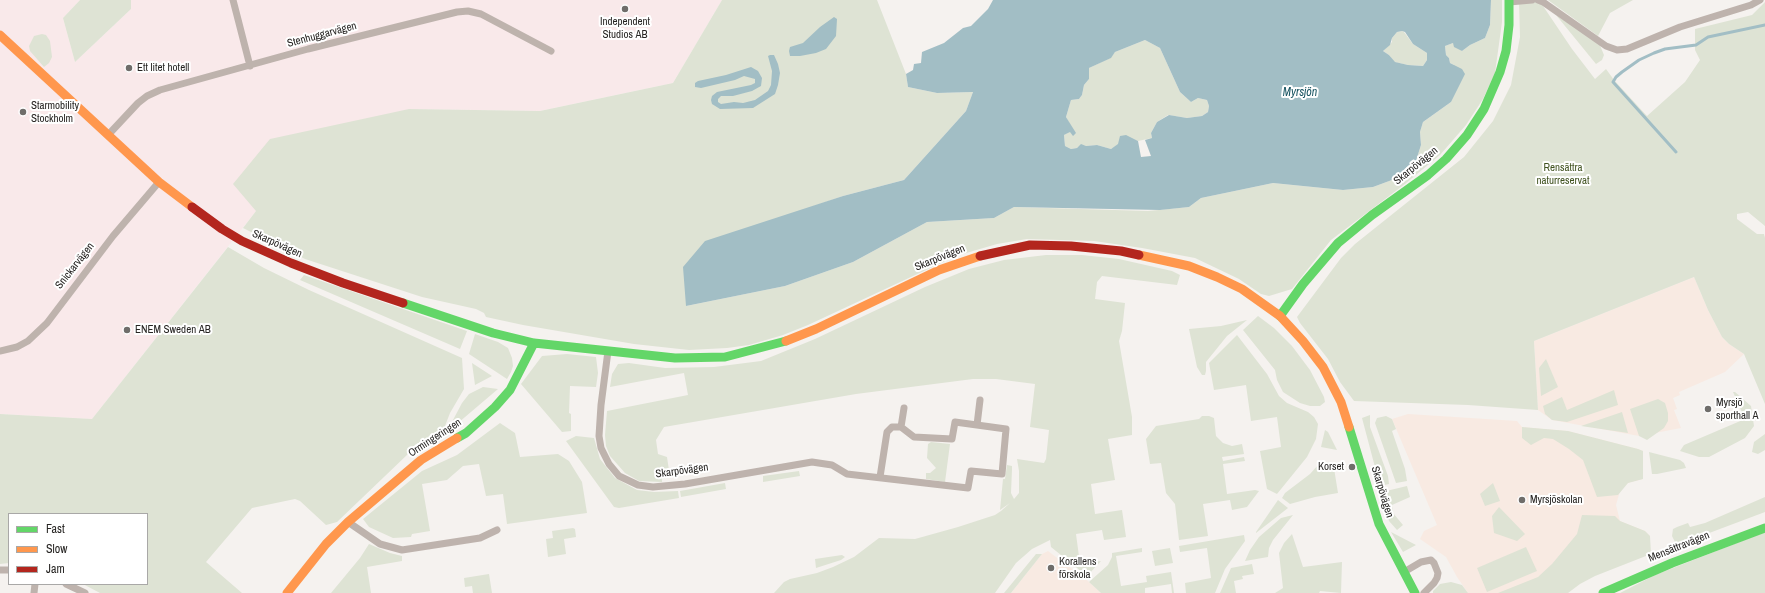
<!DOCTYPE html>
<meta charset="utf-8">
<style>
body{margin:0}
#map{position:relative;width:1765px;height:593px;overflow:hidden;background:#f5f2ef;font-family:"Archivo Narrow",sans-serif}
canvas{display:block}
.legend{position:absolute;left:8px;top:513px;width:140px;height:72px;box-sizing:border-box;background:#fff;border:1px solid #a9a8a7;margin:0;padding:5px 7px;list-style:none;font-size:12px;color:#272523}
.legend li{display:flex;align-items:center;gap:8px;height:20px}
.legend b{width:20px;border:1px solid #a9a8a7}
</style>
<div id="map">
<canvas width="1765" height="593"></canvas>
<ul class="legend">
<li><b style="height:5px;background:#63d668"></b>Fast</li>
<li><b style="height:5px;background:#ff974d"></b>Slow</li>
<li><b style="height:5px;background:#b3261e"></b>Jam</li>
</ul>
</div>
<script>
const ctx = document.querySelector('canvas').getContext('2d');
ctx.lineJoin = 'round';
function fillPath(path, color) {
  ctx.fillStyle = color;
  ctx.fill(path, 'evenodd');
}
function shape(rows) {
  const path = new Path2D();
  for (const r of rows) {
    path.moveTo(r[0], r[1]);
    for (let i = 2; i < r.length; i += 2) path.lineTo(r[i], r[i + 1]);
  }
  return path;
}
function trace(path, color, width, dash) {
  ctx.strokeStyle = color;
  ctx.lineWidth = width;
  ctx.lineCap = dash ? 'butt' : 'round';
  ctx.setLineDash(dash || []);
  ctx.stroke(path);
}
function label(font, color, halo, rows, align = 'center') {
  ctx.font = font + ' "Archivo Narrow",sans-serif';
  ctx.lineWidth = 4;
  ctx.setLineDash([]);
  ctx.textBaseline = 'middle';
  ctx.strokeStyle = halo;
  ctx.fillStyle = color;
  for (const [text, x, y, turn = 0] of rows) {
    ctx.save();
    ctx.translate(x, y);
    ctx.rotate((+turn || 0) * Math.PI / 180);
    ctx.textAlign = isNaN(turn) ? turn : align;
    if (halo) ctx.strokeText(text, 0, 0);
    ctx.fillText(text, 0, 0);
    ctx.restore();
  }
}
fillPath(shape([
 [0,0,80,0,63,18,75,62,131,9,131,0,722,0,673,83,540,111,409,109,256,211,92,419,0,414]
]), '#f9e9ea');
fillPath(shape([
 [1694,277,1708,310,1722,337,1729,344,1744,354,1725,372,1679,392,1680,395,1673,398,1677,409,1674,410,1681,428,1639,436,1552,420,1538,410,1534,341],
 [1408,414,1517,421,1522,427,1568,431,1638,449,1643,451,1643,479,1628,483,1620,491,1616,505,1620,521,1645,531,1650,536,1617,559,1558,593,1468,593,1457,577,1446,557,1420,539,1424,531,1437,525,1392,419],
 [1048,551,1088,581,1101,593,1011,593,1042,554]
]), '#f8eae2');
fillPath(shape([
 [80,0,131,0,131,9,75,62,63,18],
 [722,0,877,0,906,74,908,87,937,93,973,92,966,111,904,180,843,196,794,213,686,306,785,286,853,262,927,222,994,218,1014,207,1148,211,1189,207,1201,198,1273,183,1343,190,1373,187,1400,177,1415,164,1421,145,1420,132,1423,122,1451,102,1454,65,1450,63,1449,58,1446,55,1445,46,1453,43,1462,51,1470,45,1485,38,1490,25,1491,0,1502,0,1502,22,1495,73,1483,99,1466,125,1440,155,1405,184,1331,240,1292,289,1269,296,1261,294,1239,279,1195,258,1142,248,1094,241,1027,239,997,244,956,256,808,325,783,335,749,345,727,348,689,350,634,344,523,325,486,317,484,313,476,309,422,297,305,259,243,228,256,211,233,184,270,139,409,109,540,111,673,83],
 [1519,0,1539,0,1572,49,1595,79,1606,69,1614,80,1647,116,1685,82,1700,60,1695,50,1695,29,1752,15,1765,2,1765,226,1748,212,1737,214,1737,219,1757,234,1764,234,1765,238,1765,404,1744,354,1729,344,1722,337,1708,310,1694,277,1534,341,1538,410,1468,405,1354,401,1340,382,1328,359,1300,323,1297,317,1341,258,1355,244,1464,157,1493,121,1511,85,1520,37],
 [1548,0,1633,0,1610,13,1598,36],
 [1556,15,1599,43,1604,55,1602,60,1596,64],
 [1402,31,1404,32,1413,44,1427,53,1427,60,1423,66,1408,65,1394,62,1389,55,1383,51,1392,42,1392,38,1397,32],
 [42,34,46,35,50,41,52,57,49,63,44,67,30,51,29,46,34,36],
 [1145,40,1160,48,1180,92,1191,102,1198,98,1207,100,1209,106,1208,112,1202,116,1187,118,1168,115,1157,122,1151,133,1152,138,1138,141,1130,138,1111,149,1097,145,1086,146,1081,145,1077,148,1071,149,1065,146,1064,135,1073,130,1066,117,1071,100,1079,99,1082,95,1084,85,1089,79,1089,68,1110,58,1115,52],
 [228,247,264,268,309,290,462,358,464,389,450,413,443,431,427,440,408,454,337,522,326,525,300,501,295,499,252,508,206,562,242,593,100,593,83,584,147,584,147,514,9,514,9,563,0,564,0,414,92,419],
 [1046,255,1082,255,1119,259,1172,271,1180,275,1177,285,1102,276,1097,282,1095,299,1125,303,1122,331,1119,341,1132,417,1132,435,1108,439,1115,480,1091,484,1095,514,1122,510,1126,537,1104,540,1102,530,1076,534,1080,564,1101,561,1087,576,1051,547,1050,540,1032,549,1016,563,995,593,774,593,784,582,790,579,817,573,833,567,854,557,879,538,915,539,958,527,995,515,1001,511,1010,503,1000,510,1003,479,1005,479,1007,465,1012,466,1012,469,1011,493,1014,499,1019,493,1019,471,1017,459,1044,463,1046,459,1049,430,1030,427,1035,384,996,379,973,379,856,394,664,427,656,440,658,454,667,457,670,477,662,479,662,482,639,481,625,473,610,456,606,446,605,435,607,411,688,395,684,373,610,387,612,374,618,364,629,363,665,368,714,367,761,361,815,339,925,287,969,269,1004,260],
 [304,275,467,331,460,349,300,280],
 [1258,316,1274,328,1292,346,1310,370,1324,397,1325,402,1320,406,1310,406,1300,403,1283,392,1277,380,1275,370,1243,330],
 [1247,320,1227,336,1206,362,1206,371,1205,375,1202,375,1197,367,1189,329,1221,326],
 [475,334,498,342,508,348,512,358,513,366,511,372,507,379,469,354],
 [1237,335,1267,374,1279,396,1287,403,1308,412,1314,417,1318,424,1316,439,1307,457,1277,494,1267,489,1260,451,1281,447,1277,417,1251,421,1246,385,1214,390,1209,363],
 [567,354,596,357,598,373,596,387,570,386,569,413,571,414,571,431,562,432,521,384,542,356],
 [1546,359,1558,387,1541,396,1539,368],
 [472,363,492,376,475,385],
 [483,387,498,389,458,423,454,423,453,420,462,403,469,394],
 [1614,390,1618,405,1567,422,1552,420,1545,414,1543,406,1562,397,1567,410],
 [1733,392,1735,392,1751,406,1754,426,1745,438,1709,457,1699,457,1680,451,1684,445,1745,419],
 [1658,399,1665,403,1668,413,1668,421,1664,428,1647,440,1639,436,1630,409],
 [1622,412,1628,433,1581,426],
 [1370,415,1370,427,1388,476,1389,484,1380,486,1362,418],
 [1202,416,1209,416,1214,418,1216,436,1223,443,1232,446,1242,444,1244,454,1222,457,1223,461,1244,457,1245,461,1223,464,1227,494,1255,490,1259,491,1247,507,1232,510,1230,500,1203,504,1208,536,1179,540,1175,504,1166,493,1161,463,1150,464,1146,439,1156,426,1199,419],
 [1386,416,1392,419,1396,429,1392,431,1405,469,1407,481,1396,483,1375,423,1377,418],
 [500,423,515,433,520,457,558,454,569,461,582,482,587,513,507,524,503,494,486,496,479,464,463,466,447,480,422,484,430,531,412,534,411,537,393,538,369,527,363,519,422,471,457,455],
 [1522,427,1568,431,1638,449,1643,451,1643,479,1628,483,1618,495,1597,497,1583,460,1569,449,1553,439,1544,438,1531,445,1522,438],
 [1325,430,1328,432,1337,450,1321,447],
 [1765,434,1765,450,1758,454,1752,452,1754,442],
 [576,436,594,438,600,459,615,478,637,490,654,492,678,491,679,498,619,508,614,507,566,441],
 [931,442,950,444,945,482,926,479,926,473,930,473,936,468,927,458,928,444],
 [1649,452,1680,460,1684,463,1686,468,1657,474,1652,474],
 [1325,462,1333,462,1338,493,1315,497,1290,504,1282,498,1285,493,1310,474,1319,464],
 [799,471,800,476,763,482,763,476],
 [725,483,726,489,681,497,680,491],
 [1493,483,1500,501,1485,506,1480,494],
 [1407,486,1410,497,1392,505,1393,513,1403,525,1397,530,1389,521,1382,492],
 [1765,497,1765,512,1680,544,1675,542,1672,536,1673,529,1677,527,1688,523,1690,527,1705,523],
 [1278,500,1288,508,1256,533,1256,532],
 [1499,507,1525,534,1517,541,1494,533,1492,516],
 [1293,515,1273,540,1269,548,1268,557,1245,561,1250,550,1259,537,1281,518],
 [1582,515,1615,516,1620,521,1645,531,1650,536,1651,554,1595,576,1580,584,1568,593,1498,593,1538,577,1552,564,1577,534],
 [573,528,575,529,576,537,564,539,566,554,548,557,546,539,553,538,552,531],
 [1391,532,1416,545,1403,552],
 [1765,532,1765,593,1620,593,1655,575],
 [1292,534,1303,567,1342,562,1341,593,1320,591,1319,593,1275,593,1283,588,1279,553,1284,543],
 [1244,535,1245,541,1225,569,1215,593,1186,593,1185,583,1211,578,1207,548,1180,552,1179,546],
 [369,544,390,553,402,556,402,561,367,567,371,593,331,593,360,558],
 [1526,547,1537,571,1487,592,1477,568],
 [1142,548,1142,552,1116,556,1121,586,1147,582,1146,576,1171,572,1174,593,1172,593,1171,584,1145,588,1145,593,1101,593,1089,582,1108,565,1112,557,1112,553],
 [1170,548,1173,563,1155,566,1152,551],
 [1036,554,1042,554,1011,593,1004,593],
 [842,555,845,557,841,560,816,568,815,559],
 [1252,564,1254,574,1242,576,1243,579,1234,581,1236,593,1220,593,1231,568],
 [489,574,492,593,473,593,472,586,465,587,464,578],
 [1451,582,1462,585,1468,593,1433,593,1433,591,1440,584]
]), '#dee3d4');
fillPath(shape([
 [993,0,1491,0,1490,25,1485,38,1470,45,1462,51,1454,47,1453,43,1445,46,1446,55,1449,58,1450,63,1462,69,1465,74,1451,102,1423,122,1420,132,1421,145,1415,164,1400,177,1373,187,1343,190,1273,183,1201,198,1189,207,1160,210,1014,207,994,218,927,222,853,262,785,286,686,306,683,267,705,241,843,196,904,180,966,111,973,92,937,93,908,87,906,74,913,70,914,64,921,63,922,52,944,43,963,28,971,26,988,9],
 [1402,31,1405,32,1413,44,1427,53,1427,60,1423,66,1408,65,1395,62,1389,55,1383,51,1390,45,1392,38,1397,32],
 [1145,40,1160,48,1180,92,1191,102,1198,98,1207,100,1209,106,1208,112,1202,116,1187,118,1169,115,1157,122,1151,133,1152,138,1145,140,1151,156,1141,157,1138,141,1126,135,1120,136,1118,144,1111,149,1097,145,1086,146,1081,144,1077,148,1071,149,1065,146,1064,135,1070,132,1073,136,1076,133,1066,117,1071,100,1079,99,1082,95,1084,85,1089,79,1089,68,1111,58,1115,52],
 [834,17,837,19,836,36,826,49,816,53,800,56,790,56,789,51,790,47,803,43,820,27],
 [770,55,774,55,778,64,780,73,778,85,775,94,753,108,720,109,712,104,711,100,712,96,717,92,751,85,755,83,755,79,744,76,735,80,701,88,695,87,695,83,698,81,726,75,751,67,758,71,762,78,761,86,752,91,733,96,721,96,718,99,718,102,721,104,734,102,743,103,755,100,768,91,771,85,772,71,768,56]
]), '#a2bec5');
trace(shape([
 [1676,152,1613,82,1616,77,1622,72,1639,60,1654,53,1665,49,1696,45,1708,37,1765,25]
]), '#a2bec5', 3);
trace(shape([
 [233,0,250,66],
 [1538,0,1543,2,1606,46,1617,50,1627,49,1680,27,1751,5,1760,0],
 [1509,2,1532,0],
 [109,134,138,103,147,96,160,90,308,49,457,12,468,11,481,14,551,51],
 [0,351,17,347,28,341,47,323,113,236,159,182],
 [608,351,601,405,599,436,601,448,609,464,619,476,638,485,653,487,685,484,812,462,832,465,847,474,968,488,971,471,1002,474,1006,429,955,422,952,439,914,437,901,427,892,427,887,432,880,477],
 [977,425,980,400],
 [901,427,904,408],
 [348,522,380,544,402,550,480,538,497,530],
 [0,570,9,570],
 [1404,572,1421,562,1431,560,1434,563,1438,573,1437,578,1434,583,1424,593],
 [66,584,85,593],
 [34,593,35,584]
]), '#beb3ad', 7);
trace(shape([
 [403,303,493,333,534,343,675,358,725,357,786,341],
 [1280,316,1303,284,1338,243,1372,215,1428,175,1446,159,1467,135,1484,109,1500,72,1506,51,1509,25,1509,0],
 [1349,427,1379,524,1415,593],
 [457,438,466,433,495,407,510,390,534,343],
 [1603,593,1672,563,1765,528]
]), '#63d668', 9);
trace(shape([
 [0,35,159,182,192,207],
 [1139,255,1189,266,1217,277,1242,289,1280,316,1303,341,1323,367,1341,402,1349,427],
 [786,341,816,329,939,270,980,256],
 [287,593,326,544,348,522,421,460,457,438]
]), '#ff974d', 9);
trace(shape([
 [192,207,222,229,242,241,291,263,343,283,403,303],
 [980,256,1030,245,1071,246,1121,251,1139,255]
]), '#b3261e', 9);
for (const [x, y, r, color] of [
 [625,9,4,"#6f6d6a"],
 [129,68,4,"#6f6d6a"],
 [23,112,4,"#6f6d6a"],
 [127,330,4,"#6f6d6a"],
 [1708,409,4,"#6f6d6a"],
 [1352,467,4,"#6f6d6a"],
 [1522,500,4,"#6f6d6a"],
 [1051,568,4,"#6f6d6a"]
]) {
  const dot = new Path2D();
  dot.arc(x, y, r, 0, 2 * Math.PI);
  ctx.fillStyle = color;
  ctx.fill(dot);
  trace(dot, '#fff', 1.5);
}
label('11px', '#272523', '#fff', [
 ["Independent",625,22,"center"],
 ["Studios AB",625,35,"center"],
 ["Ett litet hotell",137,68],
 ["Starmobility",31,106],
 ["Stockholm",31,119],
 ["ENEM Sweden AB",135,330],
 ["Myrsjö",1716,403],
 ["sporthall A",1716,416],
 ["Korset",1344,467,"right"],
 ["Myrsjöskolan",1530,500],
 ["Korallens",1059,562],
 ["förskola",1059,575]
], 'left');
label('11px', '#272523', '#fff', [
 ["Stenhuggarvägen",322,35,-15],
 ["Skarpövägen",1416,166,-39],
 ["Skarpövägen",277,244,24],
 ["Skarpövägen",940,258,-22],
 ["Snickarvägen",75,266,-52],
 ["Ormingeringen",435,438,-33],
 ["Skarpövägen",682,471,-8],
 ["Skarpövägen",1382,492,73],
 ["Mensättravägen",1679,547,-22]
]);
label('11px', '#415320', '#fff', [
 ["Rensättra",1563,168],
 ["naturreservat",1563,181]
]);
label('italic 12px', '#175360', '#fff', [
 ["Myrsjön",1300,93]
]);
</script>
